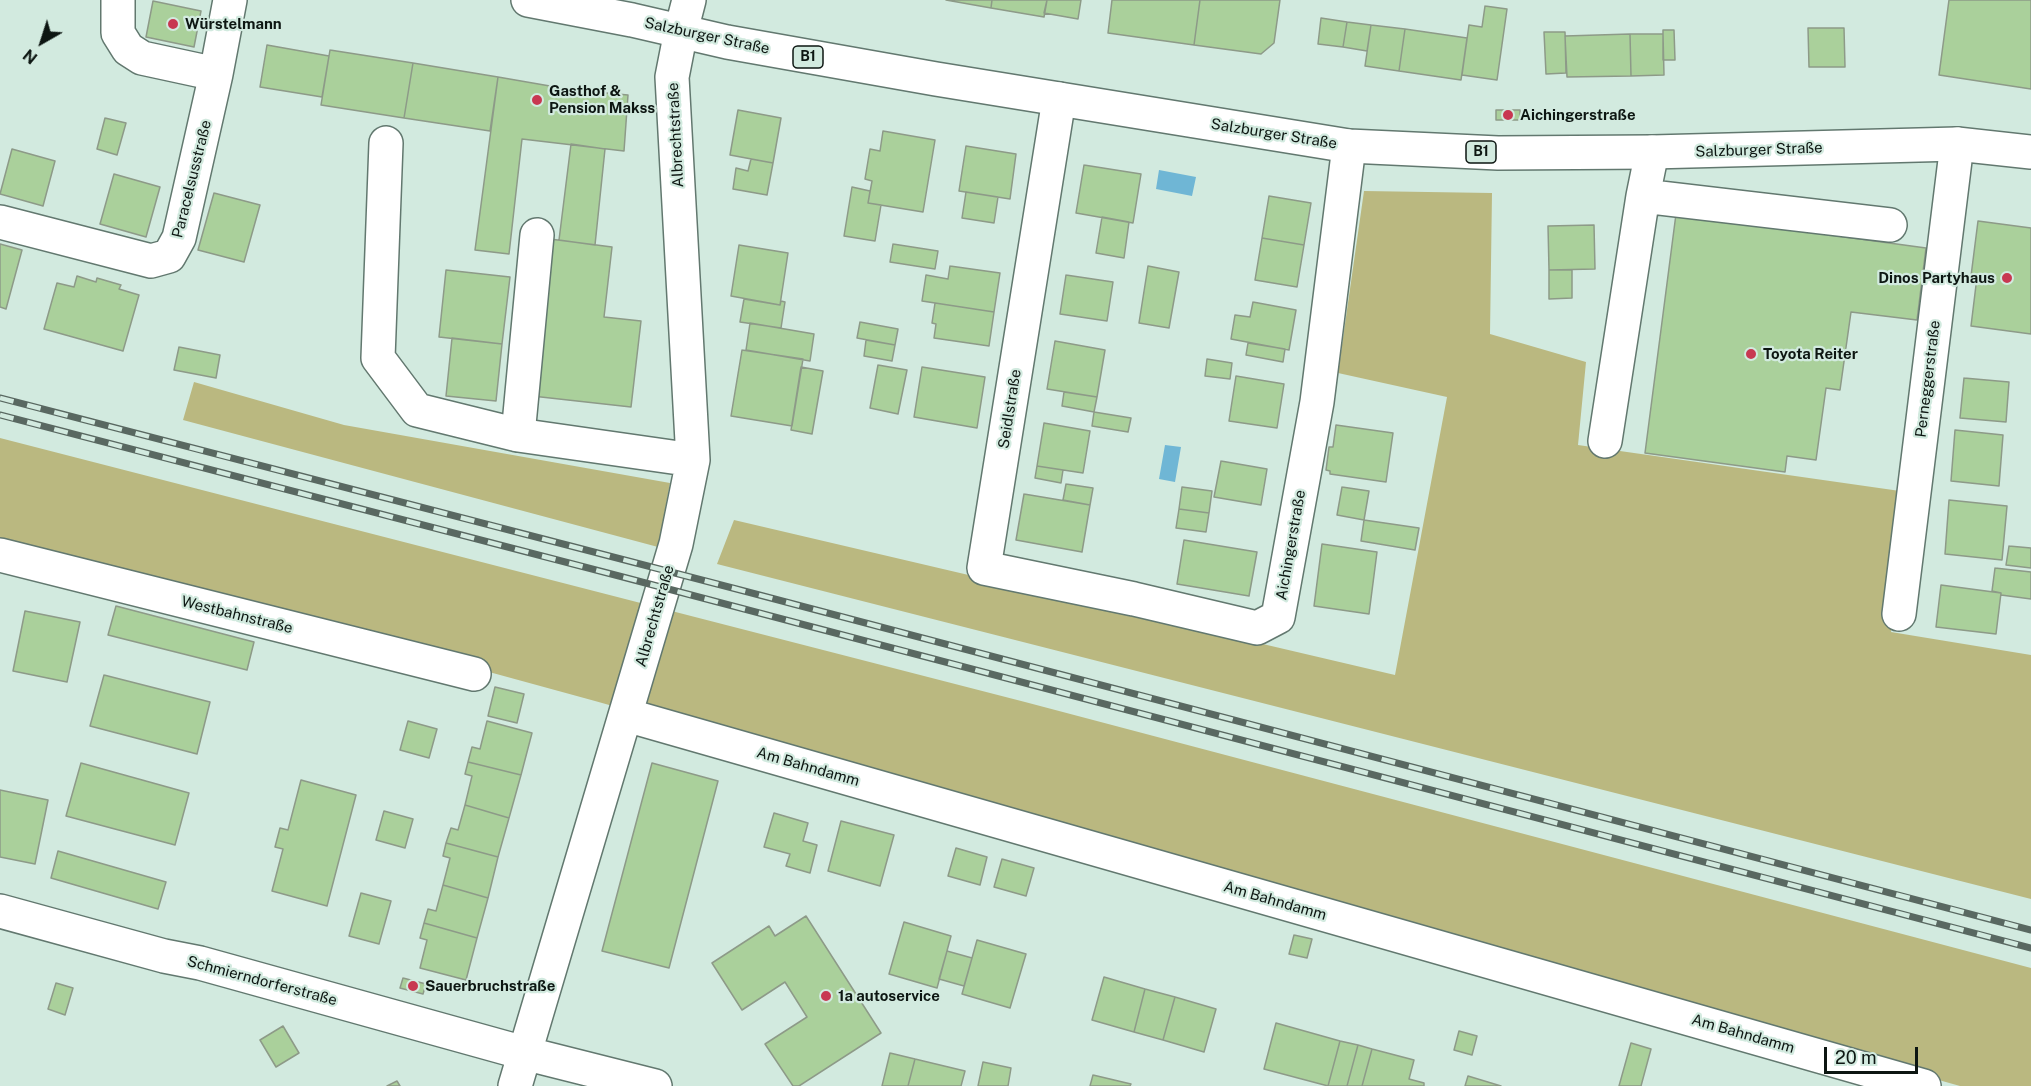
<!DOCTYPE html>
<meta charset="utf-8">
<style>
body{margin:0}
#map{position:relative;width:2031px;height:1086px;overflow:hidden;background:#d2eadf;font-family:"Public Sans",sans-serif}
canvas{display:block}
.north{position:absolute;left:12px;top:12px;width:60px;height:60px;-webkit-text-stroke:4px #d2eadf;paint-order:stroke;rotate:219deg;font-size:16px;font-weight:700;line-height:24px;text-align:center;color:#0d1612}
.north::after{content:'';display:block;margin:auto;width:21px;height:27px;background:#0d1612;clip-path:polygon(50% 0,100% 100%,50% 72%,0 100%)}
.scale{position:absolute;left:1824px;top:1047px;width:94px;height:27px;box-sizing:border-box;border:3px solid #0d1612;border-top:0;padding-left:8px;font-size:18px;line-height:21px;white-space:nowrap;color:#0d1612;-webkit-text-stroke:4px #d2eadf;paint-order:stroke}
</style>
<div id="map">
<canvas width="2031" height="1086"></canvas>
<div class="north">N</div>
<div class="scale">20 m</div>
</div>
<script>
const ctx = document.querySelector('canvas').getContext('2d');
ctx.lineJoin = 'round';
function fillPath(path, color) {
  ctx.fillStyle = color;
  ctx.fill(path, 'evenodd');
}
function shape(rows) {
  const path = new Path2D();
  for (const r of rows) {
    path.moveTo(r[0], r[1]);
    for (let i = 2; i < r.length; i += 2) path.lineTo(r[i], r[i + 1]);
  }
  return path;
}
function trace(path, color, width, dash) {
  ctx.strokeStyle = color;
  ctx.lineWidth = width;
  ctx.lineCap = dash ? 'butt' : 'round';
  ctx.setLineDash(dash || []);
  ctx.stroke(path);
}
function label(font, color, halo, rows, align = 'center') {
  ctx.font = font + ' "Public Sans",sans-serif';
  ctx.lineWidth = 4.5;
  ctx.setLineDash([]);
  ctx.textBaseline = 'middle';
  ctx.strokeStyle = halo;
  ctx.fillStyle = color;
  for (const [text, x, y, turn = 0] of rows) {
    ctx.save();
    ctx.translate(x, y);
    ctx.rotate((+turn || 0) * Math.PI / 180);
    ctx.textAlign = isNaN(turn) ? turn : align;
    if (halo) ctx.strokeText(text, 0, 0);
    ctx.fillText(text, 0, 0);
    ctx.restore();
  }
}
fillPath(shape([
 [1364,191,1492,193,1490,334,1586,362,1578,445,1914,493,1891,632,2031,655,2031,899,717,564,734,520,1395,675,1447,397,1338,373],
 [194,382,344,425,670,483,658,547,183,420],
 [0,438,1025,702,2031,968,2031,1086,1960,1086,595,701,0,538]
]), '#bab880');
fillPath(shape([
 [1159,170,1196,177,1192,196,1156,189],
 [1165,445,1181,447,1175,482,1159,479]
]), '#6fb6d5');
const building = shape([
 [946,0,992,0,991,8,946,0],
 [992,0,1047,0,1044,17,991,8,992,0],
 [1047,0,1081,0,1078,19,1044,13,1047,0],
 [1112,0,1200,0,1194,45,1108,33,1112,0],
 [1200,0,1280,0,1274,43,1261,54,1194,45,1200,0],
 [1949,0,2031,0,2031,89,1939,75,1949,0],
 [153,1,201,11,194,47,146,37,153,1],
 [1485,6,1507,9,1497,80,1462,75,1469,25,1482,27,1485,6],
 [1321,18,1347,22,1343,47,1318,44,1321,18],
 [1347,22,1371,25,1367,51,1343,47,1347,22],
 [1371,25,1405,29,1399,71,1365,66,1371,25],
 [1808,28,1844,28,1845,67,1809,67,1808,28],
 [1405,29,1467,38,1461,80,1399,71,1405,29],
 [1663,30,1674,30,1675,60,1663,60,1663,30],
 [1544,32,1565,32,1566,73,1546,74,1544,32],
 [1630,34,1663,34,1664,75,1631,76,1630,34],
 [1630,34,1631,76,1567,77,1565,36,1630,34],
 [267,45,329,56,322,97,260,87,267,45],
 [330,50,413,63,404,118,321,105,330,50],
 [413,63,498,77,490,131,404,118,413,63],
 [498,77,573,90,628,95,624,151,522,139,509,254,475,250,498,77],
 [738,110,781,118,773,163,730,155,738,110],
 [1496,110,1520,110,1520,120,1496,120,1496,110],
 [105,118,126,123,117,155,97,149,105,118],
 [883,131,935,140,923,212,868,203,872,181,865,179,870,149,880,151,883,131],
 [571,144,605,149,595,245,559,240,571,144],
 [966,146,1016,154,1010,199,959,191,966,146],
 [12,149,55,161,43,206,0,194,12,149],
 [751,159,773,163,767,195,733,189,736,168,748,171,751,159],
 [1084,165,1141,174,1133,223,1076,213,1084,165],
 [114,174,160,187,146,237,100,224,114,174],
 [852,187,870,191,868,203,881,205,875,241,844,236,852,187],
 [966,192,998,197,994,223,962,218,966,192],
 [214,193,260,205,244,262,198,250,214,193],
 [1269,196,1311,203,1304,245,1262,238,1269,196],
 [1676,214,1926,248,1917,320,1851,312,1840,390,1826,388,1816,460,1787,456,1785,472,1645,453,1676,214],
 [1102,217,1129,222,1124,258,1096,253,1102,217],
 [1978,221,2031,228,2031,334,1971,326,1977,277,1971,276,1978,221],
 [1594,225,1595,269,1549,270,1548,226,1594,225],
 [1262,238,1304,245,1297,287,1255,280,1262,238],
 [550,239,612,247,604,317,641,321,631,407,532,396,550,239],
 [0,244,22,250,6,309,0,307,0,244],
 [893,244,938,251,935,269,890,262,893,244],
 [739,245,788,253,780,305,731,296,739,245],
 [950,266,1000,273,994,312,922,301,926,275,948,279,950,266],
 [1148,266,1179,272,1169,328,1139,323,1148,266],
 [446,270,510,277,502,344,439,337,446,270],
 [1549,270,1572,270,1572,298,1549,299,1549,270],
 [1066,275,1113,282,1107,321,1060,314,1066,275],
 [77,276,96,282,97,278,121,285,119,289,139,295,123,351,44,329,57,283,74,287,77,276],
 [744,299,780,305,781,301,785,302,781,328,740,322,744,299],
 [1253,302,1296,310,1289,350,1231,339,1235,315,1250,317,1253,302],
 [935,303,994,312,989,346,934,338,936,324,932,323,935,303],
 [860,322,898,329,895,345,857,338,860,322],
 [750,323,814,334,810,361,746,350,750,323],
 [452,338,502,344,496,401,446,396,452,338],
 [866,340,895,345,892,361,864,356,866,340],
 [1055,341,1105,350,1097,397,1047,389,1055,341],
 [1248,343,1285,349,1283,362,1246,355,1248,343],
 [179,347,220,355,216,378,174,370,179,347],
 [742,350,803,359,792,426,731,416,742,350],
 [1207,359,1232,363,1230,379,1205,376,1207,359],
 [878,365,907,370,898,414,870,408,878,365],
 [801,367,823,371,812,434,791,430,801,367],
 [922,367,985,377,977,428,914,417,922,367],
 [1236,376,1284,384,1277,428,1229,421,1236,376],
 [1964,378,2009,382,2006,422,1960,418,1964,378],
 [1064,392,1097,397,1094,412,1062,406,1064,392],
 [1094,412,1131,418,1128,432,1092,426,1094,412],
 [1044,423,1090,431,1083,473,1037,466,1044,423],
 [1336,425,1393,433,1386,482,1330,474,1330,471,1326,470,1329,447,1333,447,1336,425],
 [1955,430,2003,435,1999,486,1951,481,1955,430],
 [1221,461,1267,469,1261,505,1214,497,1221,461],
 [1037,466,1063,470,1061,483,1035,478,1037,466],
 [1066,484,1093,488,1090,505,1063,500,1066,484],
 [1182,487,1212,491,1209,513,1179,509,1182,487],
 [1342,487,1369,491,1364,520,1337,515,1342,487],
 [1024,494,1090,505,1082,552,1016,540,1024,494],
 [1949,500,2007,506,2002,560,1945,554,1949,500],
 [1179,509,1209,513,1206,532,1176,528,1179,509],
 [1364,520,1419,528,1415,550,1361,541,1364,520],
 [1184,540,1257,552,1249,596,1177,584,1184,540],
 [1322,544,1377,552,1369,614,1314,606,1322,544],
 [2009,546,2031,548,2031,568,2006,565,2009,546],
 [1995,568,2031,572,2031,599,2001,595,2001,593,1992,591,1995,568],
 [1941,585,2001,593,1996,634,1936,627,1941,585],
 [116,606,254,642,247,670,108,635,116,606],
 [25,611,80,622,67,682,13,671,25,611],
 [104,675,210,702,197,754,90,726,104,675],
 [495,687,524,694,517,723,488,716,495,687],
 [408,721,437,729,429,758,400,750,408,721],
 [487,721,532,733,521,775,468,762,472,747,480,749,487,721],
 [468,762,521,775,509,818,465,805,472,776,465,774,468,762],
 [81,763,189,793,175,845,66,816,81,763],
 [652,763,718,781,669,968,602,951,652,763],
 [301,780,356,795,327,906,272,891,283,849,275,847,280,828,288,830,301,780],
 [0,790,48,800,35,864,0,857,0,790],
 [465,805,509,818,498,857,446,843,451,828,458,830,465,805],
 [384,811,413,819,405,848,376,840,384,811],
 [774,813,808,823,803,841,817,845,810,873,786,866,790,854,764,847,774,813],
 [841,821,894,835,880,886,828,871,841,821],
 [446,843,498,857,488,898,443,885,450,858,443,856,446,843],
 [956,848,987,857,980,885,948,876,956,848],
 [58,851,166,882,158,909,51,878,58,851],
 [1002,859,1034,868,1026,896,994,887,1002,859],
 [443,885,488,898,477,938,424,923,428,909,436,911,443,885],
 [361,893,391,901,379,944,349,936,361,893],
 [806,916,881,1033,799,1086,793,1086,765,1044,807,1017,785,982,742,1010,712,963,769,926,775,936,806,916],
 [904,922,951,936,937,988,889,974,904,922],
 [424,923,477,938,466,980,420,968,427,940,420,938,424,923],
 [1294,935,1312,939,1307,958,1289,954,1294,935],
 [977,940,1026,954,1010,1008,962,994,977,940],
 [947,951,972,958,964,986,939,979,947,951],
 [1104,977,1145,989,1134,1032,1092,1020,1104,977],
 [403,978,426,984,423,994,400,988,403,978],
 [56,983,73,988,65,1015,48,1009,56,983],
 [1145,989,1175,997,1163,1040,1134,1032,1145,989],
 [1175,997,1216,1009,1204,1052,1163,1040,1175,997],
 [1276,1023,1340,1041,1328,1086,1264,1069,1276,1023],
 [283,1026,299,1053,276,1067,260,1040,283,1026],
 [1459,1031,1477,1036,1472,1055,1454,1050,1459,1031],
 [1340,1041,1358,1045,1347,1086,1328,1086,1340,1041],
 [1631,1043,1651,1049,1641,1086,1619,1086,1631,1043],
 [1358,1045,1372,1049,1362,1086,1347,1086,1358,1045],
 [1372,1049,1414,1060,1409,1079,1424,1083,1424,1086,1362,1086,1372,1049],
 [890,1053,915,1059,908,1086,882,1086,890,1053],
 [915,1059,965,1071,961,1086,908,1086,915,1059],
 [983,1062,1011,1068,1008,1086,978,1086,983,1062],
 [1093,1075,1131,1084,1130,1086,1090,1086,1093,1075],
 [1468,1076,1501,1086,1465,1086,1468,1076],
 [397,1081,400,1086,387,1086,397,1081]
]);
fillPath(building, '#aad09b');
trace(building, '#8d9a88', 1.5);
const minor = shape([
 [118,0,118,33,128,49,142,58,216,74],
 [1059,99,984,568,1134,599,1257,628,1278,617,1317,402,1349,146],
 [386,143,378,358,417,410,518,435],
 [1643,196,1890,225],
 [0,222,151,261,169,256,179,238,216,74,230,0],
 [537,235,518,435,693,460],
 [1605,441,1643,196,1652,152],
 [0,555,474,674],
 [1899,614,1957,144],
 [626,715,1924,1086],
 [0,911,164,956,200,963,524,1053,655,1086],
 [515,1086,676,544,693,460,672,77,681,31,689,0]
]);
const major = shape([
 [528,0,632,20,727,42,936,79,1349,146,1498,153,1652,152,1957,144,2031,152]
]);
trace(minor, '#62786f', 36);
trace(major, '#62786f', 36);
trace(minor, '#fff', 33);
trace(major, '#fff', 33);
const rail = shape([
 [0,398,748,592,2031,930],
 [0,415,619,576,2031,948]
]);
trace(rail, '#596861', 7);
trace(rail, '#d2eadf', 4.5, [14]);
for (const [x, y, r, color] of [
 [173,24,6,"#c83851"],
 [537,100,6,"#c83851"],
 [1508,115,6,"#c83851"],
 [2007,278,6,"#c83851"],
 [1751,354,6,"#c83851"],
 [413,986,6,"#c83851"],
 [826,996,6,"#c83851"]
]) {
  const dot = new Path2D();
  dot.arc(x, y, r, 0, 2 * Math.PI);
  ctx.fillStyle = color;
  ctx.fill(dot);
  trace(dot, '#d2eadf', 2);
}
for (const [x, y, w] of [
 [808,57,30],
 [1481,152,30]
]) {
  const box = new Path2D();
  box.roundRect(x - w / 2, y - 11, w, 22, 4.5);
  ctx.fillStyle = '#d2eadf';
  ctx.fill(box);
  trace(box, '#0d1612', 1.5);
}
label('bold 14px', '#0d1612', null, [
 ["B1",808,57],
 ["B1",1481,152]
]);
label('bold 15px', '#0d1612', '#d2eadf', [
 ["Würstelmann",185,24],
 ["Gasthof &",549,91],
 ["Pension Makss",549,108],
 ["Aichingerstraße",1520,115],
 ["Dinos Partyhaus",1995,278,"right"],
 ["Toyota Reiter",1763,354],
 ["Sauerbruchstraße",425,986],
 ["1a autoservice",838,996]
], 'left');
label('15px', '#0d1612', '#d2eadf', [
 ["Salzburger Straße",707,36,12],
 ["Salzburger Straße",1274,134,9],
 ["Albrechtstraße",676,135,-93],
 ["Salzburger Straße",1759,150,-2],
 ["Paracelsusstraße",192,179,-76],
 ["Perneggerstraße",1928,379,-83],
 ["Seidlstraße",1010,409,-81],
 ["Aichingerstraße",1291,545,-80],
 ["Westbahnstraße",237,615,14],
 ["Albrechtstraße",655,616,-74],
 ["Am Bahndamm",808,767,16],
 ["Am Bahndamm",1275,901,16],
 ["Schmierndorferstraße",262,981,15],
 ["Am Bahndamm",1743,1034,16]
]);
</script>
